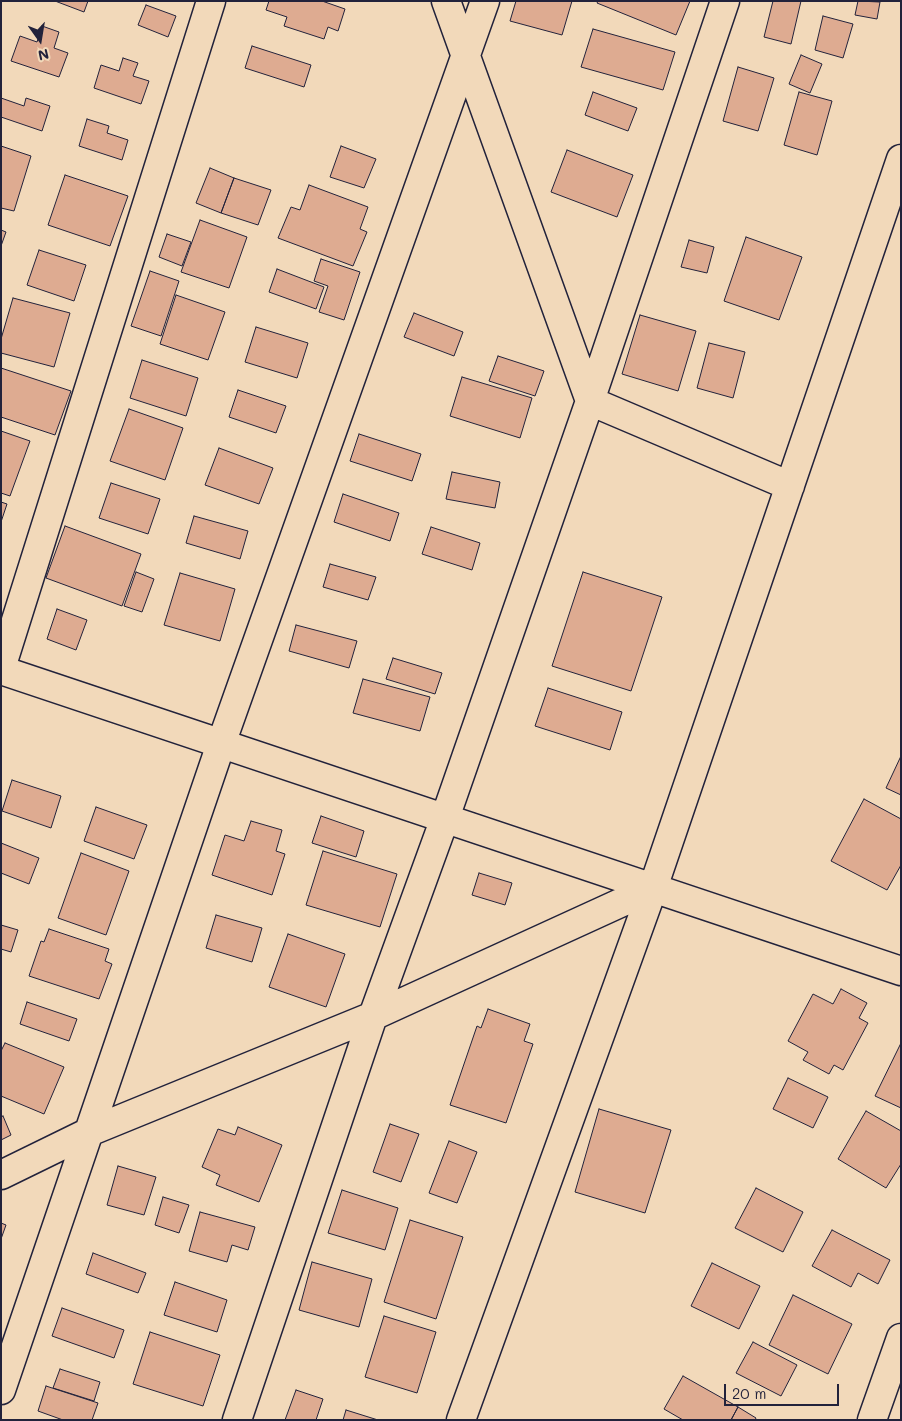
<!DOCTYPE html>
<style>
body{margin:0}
#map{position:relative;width:902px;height:1421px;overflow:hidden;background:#f2d9ba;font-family:Mali,sans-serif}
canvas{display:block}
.frame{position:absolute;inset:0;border:2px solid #22223b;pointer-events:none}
.north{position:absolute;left:15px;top:15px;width:50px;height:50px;-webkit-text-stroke:4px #f2d9ba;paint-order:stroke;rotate:167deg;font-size:14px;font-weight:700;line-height:20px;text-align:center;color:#22223b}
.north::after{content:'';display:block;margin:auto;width:18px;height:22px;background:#22223b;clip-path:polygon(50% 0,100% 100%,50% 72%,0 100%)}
.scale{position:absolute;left:724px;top:1384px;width:115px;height:22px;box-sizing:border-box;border:2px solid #22223b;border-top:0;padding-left:6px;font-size:15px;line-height:18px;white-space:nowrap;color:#22223b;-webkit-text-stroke:4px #f2d9ba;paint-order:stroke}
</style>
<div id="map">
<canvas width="902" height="1421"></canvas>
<div class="frame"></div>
<div class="north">N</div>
<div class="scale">20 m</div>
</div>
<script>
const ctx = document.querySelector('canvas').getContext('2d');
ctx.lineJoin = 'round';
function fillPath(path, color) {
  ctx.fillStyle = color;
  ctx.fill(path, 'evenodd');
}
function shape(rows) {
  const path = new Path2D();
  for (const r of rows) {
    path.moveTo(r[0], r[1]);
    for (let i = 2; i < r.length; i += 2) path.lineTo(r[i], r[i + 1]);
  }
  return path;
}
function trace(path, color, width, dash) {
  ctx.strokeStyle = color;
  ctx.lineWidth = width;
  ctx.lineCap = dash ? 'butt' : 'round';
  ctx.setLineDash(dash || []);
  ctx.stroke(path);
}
const building = shape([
 [55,1,88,1,84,12,55,1],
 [269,1,322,1,345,9,338,31,328,27,324,39,284,26,287,17,266,10,269,1],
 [516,1,572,1,562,35,510,21,516,1],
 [598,1,690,1,676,35,597,3,598,1],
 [773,1,801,1,791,44,764,37,773,1],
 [858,1,880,2,877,19,855,15,858,1],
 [146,5,176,16,168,37,138,25,146,5],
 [823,16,853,24,843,58,815,50,823,16],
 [42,26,59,32,54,48,68,53,59,77,11,61,20,36,37,42,42,26],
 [593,29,675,52,663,90,581,67,593,29],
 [252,46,311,65,304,87,245,68,252,46],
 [801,55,822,64,810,93,789,84,801,55],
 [123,58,138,63,133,76,149,81,141,104,94,88,101,65,119,71,123,58],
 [738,67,774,78,758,131,723,121,738,67],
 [593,92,637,108,628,131,585,115,593,92],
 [799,92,832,101,817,155,784,145,799,92],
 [1,98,24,106,26,98,50,106,42,131,1,117,1,98],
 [87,119,109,126,107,133,128,140,122,160,79,146,87,119],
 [1,146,31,156,14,211,1,208,1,146],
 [341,146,376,159,364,188,330,177,341,146],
 [567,150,633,175,617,217,551,192,567,150],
 [210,168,234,178,221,213,196,203,210,168],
 [65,175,128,196,110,246,48,225,65,175],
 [234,178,271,190,258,225,221,213,234,178],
 [309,185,368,207,360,229,367,232,353,266,278,238,291,207,300,210,309,185],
 [200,220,247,237,229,288,181,272,200,220],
 [1,230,6,232,1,246,1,230],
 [167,234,191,242,182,266,159,257,167,234],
 [746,237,802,257,779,320,724,301,746,237],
 [689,240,714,247,707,273,681,267,689,240],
 [39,250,86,265,74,301,27,285,39,250],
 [321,259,360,272,344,320,319,312,328,286,314,281,321,259],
 [277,269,324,287,316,309,269,292,277,269],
 [150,271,179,281,161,336,131,326,150,271],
 [176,295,225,312,208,360,160,344,176,295],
 [13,298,70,313,54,367,1,353,1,339,13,298],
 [414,313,463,332,454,356,404,337,414,313],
 [640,315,696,331,678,391,622,374,640,315],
 [256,327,308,343,297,378,245,362,256,327],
 [709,343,745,352,733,398,697,388,709,343],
 [498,356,544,371,535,396,489,381,498,356],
 [142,360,198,378,186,416,130,398,142,360],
 [1,368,71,391,55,435,1,417,1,368],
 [462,377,532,398,520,438,450,416,462,377],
 [238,390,286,406,276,433,229,417,238,390],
 [129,409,183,428,165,480,110,461,129,409],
 [1,431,30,441,10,496,1,493,1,431],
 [359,434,421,454,412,481,350,461,359,434],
 [219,448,273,468,259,504,205,485,219,448],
 [452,472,500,482,495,508,446,499,452,472],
 [111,483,160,499,148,534,99,518,111,483],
 [343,494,399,513,390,541,334,522,343,494],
 [1,502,7,504,1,522,1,502],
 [194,516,248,531,240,559,186,543,194,516],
 [65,526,141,554,122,606,46,578,65,526],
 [431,527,480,543,472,570,422,554,431,527],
 [330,564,376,577,368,600,323,587,330,564],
 [136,572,154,579,142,612,124,606,136,572],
 [583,572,662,597,631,691,552,666,583,572],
 [180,573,235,589,220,641,164,625,180,573],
 [57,609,87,620,76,650,47,639,57,609],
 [296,625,357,641,349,668,289,651,296,625],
 [393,658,442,673,435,694,386,679,393,658],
 [363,679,430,697,420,731,353,713,363,679],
 [548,688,622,712,610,750,535,726,548,688],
 [901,756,901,795,886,788,901,756],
 [12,780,61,796,51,828,2,811,12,780],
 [864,799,901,819,901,865,887,890,831,861,864,799],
 [96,807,147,825,134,859,84,841,96,807],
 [321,816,364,831,356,857,312,843,321,816],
 [251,821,282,830,276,851,285,854,272,895,212,875,225,835,244,841,251,821],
 [1,843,39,858,29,884,1,873,1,843],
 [323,851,397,874,380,927,306,905,323,851],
 [81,853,129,871,106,935,58,918,81,853],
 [479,873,512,883,505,905,472,895,479,873],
 [216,915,262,928,252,962,206,948,216,915],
 [1,925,18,930,11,952,1,949,1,925],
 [49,929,109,949,105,961,112,964,99,999,29,976,41,941,44,942,49,929],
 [288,934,345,954,326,1007,269,987,288,934],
 [841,989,867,1003,859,1018,868,1023,843,1070,834,1065,829,1074,803,1060,808,1052,788,1041,813,994,833,1004,841,989],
 [27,1002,77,1019,69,1041,20,1024,27,1002],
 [488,1009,530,1024,524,1041,533,1044,506,1123,450,1105,477,1026,481,1028,488,1009],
 [5,1043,64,1067,44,1114,1,1096,1,1051,5,1043],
 [901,1043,901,1108,875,1096,901,1043],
 [788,1078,828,1097,813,1128,773,1109,788,1078],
 [599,1109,671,1130,645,1213,575,1192,599,1109],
 [866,1111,901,1131,901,1164,886,1188,838,1159,866,1111],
 [3,1116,11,1135,1,1140,1,1117,3,1116],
 [390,1124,419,1134,401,1182,373,1172,390,1124],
 [238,1127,282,1145,259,1202,216,1185,220,1175,202,1167,218,1129,235,1135,238,1127],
 [449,1141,477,1152,457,1203,429,1193,449,1141],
 [118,1166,156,1177,144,1215,107,1205,118,1166],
 [756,1188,803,1212,783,1252,735,1228,756,1188],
 [342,1190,398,1208,385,1250,328,1233,342,1190],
 [163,1197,189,1205,179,1233,155,1225,163,1197],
 [200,1212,255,1227,248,1250,232,1245,227,1262,189,1251,200,1212],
 [410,1220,463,1237,436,1319,384,1302,410,1220],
 [1,1223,6,1225,1,1239,1,1223],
 [832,1230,890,1260,878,1284,858,1273,851,1287,812,1266,832,1230],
 [93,1253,146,1273,138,1293,86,1274,93,1253],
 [312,1262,372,1279,359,1327,299,1310,312,1262],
 [712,1263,760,1286,739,1329,691,1306,712,1263],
 [175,1282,227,1300,217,1332,164,1315,175,1282],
 [793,1295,852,1324,828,1374,769,1345,793,1295],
 [62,1308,124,1330,114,1358,52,1336,62,1308],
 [384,1316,436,1332,417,1393,365,1377,384,1316],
 [150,1332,220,1355,203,1406,133,1384,150,1332],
 [753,1342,797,1365,781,1396,736,1373,753,1342],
 [60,1369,100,1382,94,1401,53,1388,60,1369],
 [683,1376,738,1407,731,1420,683,1420,664,1409,683,1376],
 [46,1386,98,1403,92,1420,63,1420,38,1411,46,1386],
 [296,1390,323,1399,316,1420,285,1420,296,1390],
 [738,1407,756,1418,755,1420,731,1420,738,1407],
 [346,1410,378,1420,343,1420,346,1410]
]);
fillPath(building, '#deab91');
trace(building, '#22223b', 1);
const minor = shape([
 [446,1,590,401,790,486],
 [1,668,211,1],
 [1,670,901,971],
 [1,1175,89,1132,373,1016,653,888],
 [1,1390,221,744,485,1],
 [237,1420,373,1016,445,818,590,401,725,1],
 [461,1420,653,888,901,159],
 [872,1420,901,1338]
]);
trace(minor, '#22223b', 31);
trace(minor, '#f2d9ba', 28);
</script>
